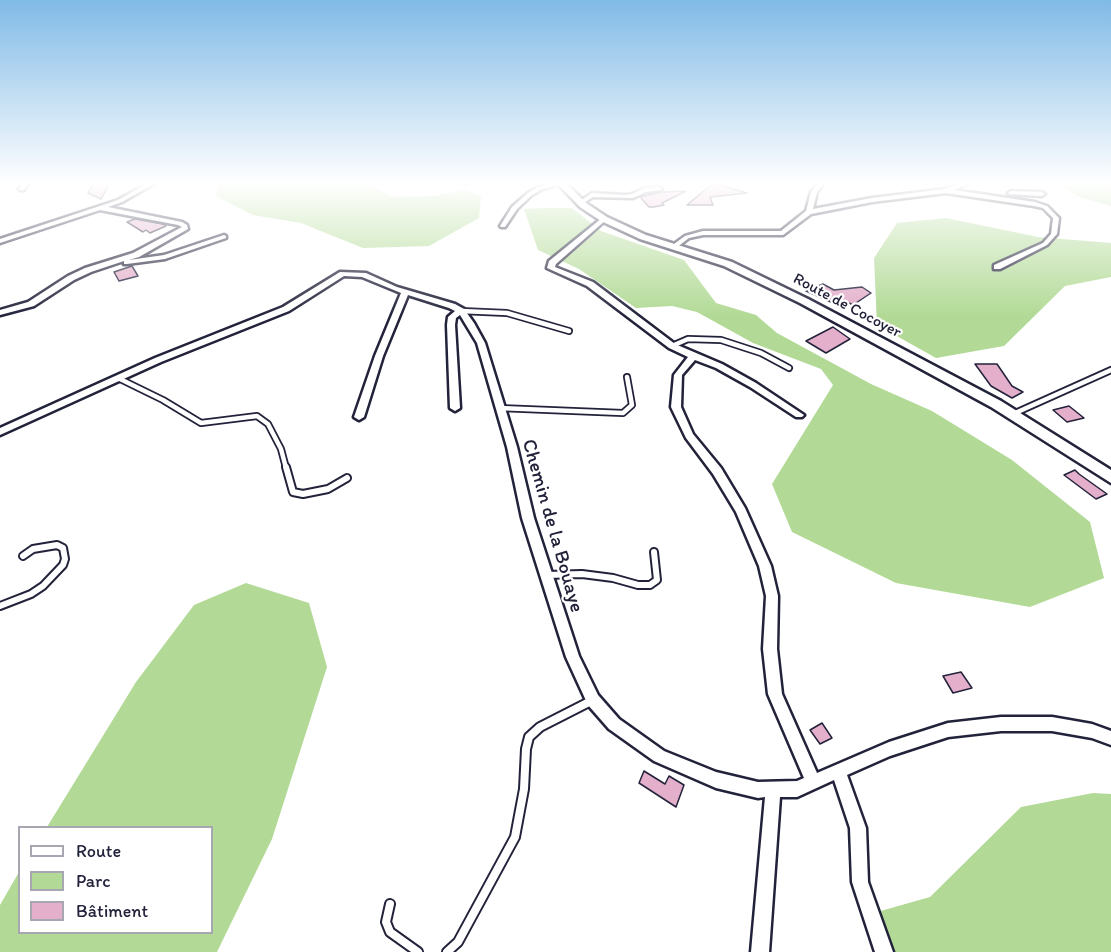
<!DOCTYPE html>
<meta charset="utf-8">
<style>
body{margin:0}
#map{position:relative;width:1111px;height:952px;overflow:hidden;background:#fff;font-family:Itim,sans-serif}
canvas{display:block}
.legend{position:absolute;left:18px;top:826px;width:195px;height:108px;box-sizing:border-box;background:#fff;border:2px solid #a7a7b1;margin:0;padding:8px 10px;list-style:none;font-size:18px;color:#22223b}
.legend li{display:flex;align-items:center;gap:12px;height:30px}
.legend b{width:30px;border:2px solid #a7a7b1}
</style>
<div id="map">
<canvas width="1111" height="952"></canvas>
<ul class="legend">
<li><b style="height:8px;background:#fff"></b>Route</li>
<li><b style="height:16px;background:#b2da96"></b>Parc</li>
<li><b style="height:16px;background:#e3afcb"></b>Bâtiment</li>
</ul>
</div>
<script>
const ctx = document.querySelector('canvas').getContext('2d');
ctx.lineJoin = 'round';
function fillPath(path, color) {
  ctx.fillStyle = color;
  ctx.fill(path, 'evenodd');
}
function shape(rows) {
  const path = new Path2D();
  for (const r of rows) {
    path.moveTo(r[0], r[1]);
    for (let i = 2; i < r.length; i += 2) path.lineTo(r[i], r[i + 1]);
  }
  return path;
}
function trace(path, color, width, dash) {
  ctx.strokeStyle = color;
  ctx.lineWidth = width;
  ctx.lineCap = dash ? 'butt' : 'round';
  ctx.setLineDash(dash || []);
  ctx.stroke(path);
}
function label(font, color, halo, rows, align = 'center') {
  ctx.font = font + ' Itim,sans-serif';
  ctx.lineWidth = 4.5;
  ctx.setLineDash([]);
  ctx.textBaseline = 'middle';
  ctx.strokeStyle = halo;
  ctx.fillStyle = color;
  for (const [text, x, y, turn = 0] of rows) {
    ctx.save();
    ctx.translate(x, y);
    ctx.rotate((+turn || 0) * Math.PI / 180);
    ctx.textAlign = isNaN(turn) ? turn : align;
    if (halo) ctx.strokeText(text, 0, 0);
    ctx.fillText(text, 0, 0);
    ctx.restore();
  }
}
fillPath(shape([
 [219,183,366,183,392,197,433,196,465,190,481,196,479,218,429,246,363,248,301,223,253,215,216,196],
 [1060,183,1111,183,1111,206,1077,196],
 [546,208,572,208,601,231,684,260,716,303,756,315,777,333,871,384,932,411,1012,460,1090,522,1104,578,1030,607,896,583,792,532,772,484,833,385,821,369,753,343,697,312,672,306,636,308,579,269,538,250,524,209],
 [946,218,1038,237,1111,243,1111,277,1065,286,1004,346,936,358,877,325,874,258,897,223],
 [246,583,309,603,327,667,272,839,217,952,0,952,0,905,19,872,20,932,212,932,212,828,47,827,136,682,194,605],
 [1093,793,1111,794,1111,952,891,952,877,912,930,897,1021,807]
]), '#b2da96');
const building = shape([
 [94,183,110,183,101,199,88,193,94,183],
 [716,184,747,193,710,197,713,205,687,205,711,185,716,184],
 [686,191,662,203,664,205,654,207,649,207,640,197,662,192,686,191],
 [135,219,163,224,166,226,150,233,146,230,143,232,127,222,135,219],
 [132,266,138,276,119,281,114,272,132,266],
 [823,284,834,290,862,287,871,293,853,305,847,302,840,306,806,291,823,284],
 [833,327,850,339,826,353,806,341,833,327],
 [975,364,997,364,1012,386,1023,392,1012,398,991,386,975,364],
 [1069,406,1084,418,1067,422,1053,410,1069,406],
 [1075,470,1079,474,1107,494,1096,499,1064,475,1075,470],
 [961,672,972,688,953,693,943,676,961,672],
 [822,723,832,738,820,744,810,730,822,723],
 [644,771,665,784,669,776,684,785,676,807,639,783,644,771]
]);
fillPath(building, '#e3afcb');
trace(building, '#22223b', 1.5);
const serviceFar2 = shape([
 [461,311,507,313,569,331],
 [672,346,688,339,721,340,761,353,789,368],
 [118,378,163,400,201,423,257,416,268,424,281,449,286,468],
 [499,408,623,413,632,405,627,377],
 [1013,414,1111,370]
]);
const serviceFar1 = shape([
 [286,467,293,492,303,494,328,489,347,478],
 [546,575,582,574,613,578,638,585,650,585,657,580,654,552],
 [0,606,31,594,43,586,63,565,65,559,63,548,57,545,33,549,23,556]
]);
const service = shape([
 [390,904,386,922,390,932,418,952],
 [447,952,458,942,515,837,524,789,526,749,529,737,540,727,593,700]
]);
const minor = shape([
 [23,183,29,183,24,190,20,190,19,189,23,183],
 [148,183,155,183,122,202,108,207,182,222,187,225,188,229,139,257,129,260,164,255,224,235,226,236,226,238,165,259,127,264,124,264,124,261,91,272,74,280,34,306,0,315,0,310,28,302,68,276,85,268,133,253,182,227,178,225,100,210,0,243,0,239,118,200,148,183],
 [554,183,564,183,542,189,532,195,517,209,505,227,501,227,500,226,512,207,528,193,538,187,554,183],
 [818,183,824,183,817,192,813,209,872,198,945,189,962,183,970,183,954,190,1035,202,1047,206,1059,218,1057,234,1047,245,1000,269,994,269,994,265,1043,243,1051,234,1053,218,1043,208,1034,206,946,193,872,202,811,214,783,235,703,235,689,238,676,248,670,247,685,236,703,231,781,231,806,211,811,192,818,183],
 [659,187,662,189,661,190,646,192,633,198,593,197,582,204,577,203,592,193,625,195,632,194,645,188,659,187],
 [1011,191,1042,192,1045,194,1042,196,1009,194,1008,193,1011,191],
 [602,218,607,219,556,264,555,267,593,282,675,344,722,364,756,383,804,415,802,417,796,417,750,387,716,368,695,360,682,375,681,407,693,434,721,468,745,508,771,566,778,596,777,649,782,694,817,773,889,742,948,723,1001,717,1052,717,1092,724,1111,731,1111,745,1092,738,1052,731,1001,731,948,737,890,756,847,775,866,828,868,882,893,952,875,952,852,882,850,828,834,780,797,797,780,797,769,952,751,952,765,797,758,798,716,788,654,761,609,729,588,705,566,657,522,518,507,447,477,343,460,315,456,318,455,325,460,408,455,411,450,408,447,325,448,317,455,311,449,308,408,295,383,356,364,417,359,420,354,417,375,356,401,293,362,277,344,276,289,311,161,362,0,435,0,428,155,358,283,307,340,272,366,273,397,287,455,304,464,309,474,323,485,343,517,447,534,518,579,656,598,695,619,719,664,751,716,772,758,782,797,781,804,778,768,694,763,649,766,596,759,566,736,512,713,474,686,438,671,407,674,375,688,357,669,348,587,286,547,268,549,261,602,218]
]);
const secondary = shape([
 [557,183,566,183,586,203,607,217,646,235,732,262,808,299,1001,401,1111,470,1111,483,991,407,800,303,724,266,640,239,601,221,580,207,557,183]
]);
trace(serviceFar2, '#22223b', 8);
trace(serviceFar1, '#22223b', 10);
trace(service, '#22223b', 12);
trace(minor, '#22223b', 5);
trace(secondary, '#22223b', 5);
trace(serviceFar2, '#fff', 4.5);
trace(serviceFar1, '#fff', 6);
trace(service, '#fff', 8);
fillPath(minor, '#fff');
fillPath(secondary, '#fff');
const sky = ctx.createLinearGradient(0, 0, 0, 316);
sky.addColorStop(0, '#80bae6');
sky.addColorStop(0.58, '#fff');
sky.addColorStop(1, '#ffffff00');
ctx.fillStyle = sky;
ctx.fillRect(0, 0, 1111, 316);
label('16px', '#22223b', '#fff', [
 ["Route de Cocoyer",847,306,28]
]);
label('20px', '#22223b', '#fff', [
 ["Chemin de la Bouaye",552,526,74]
]);
</script>
